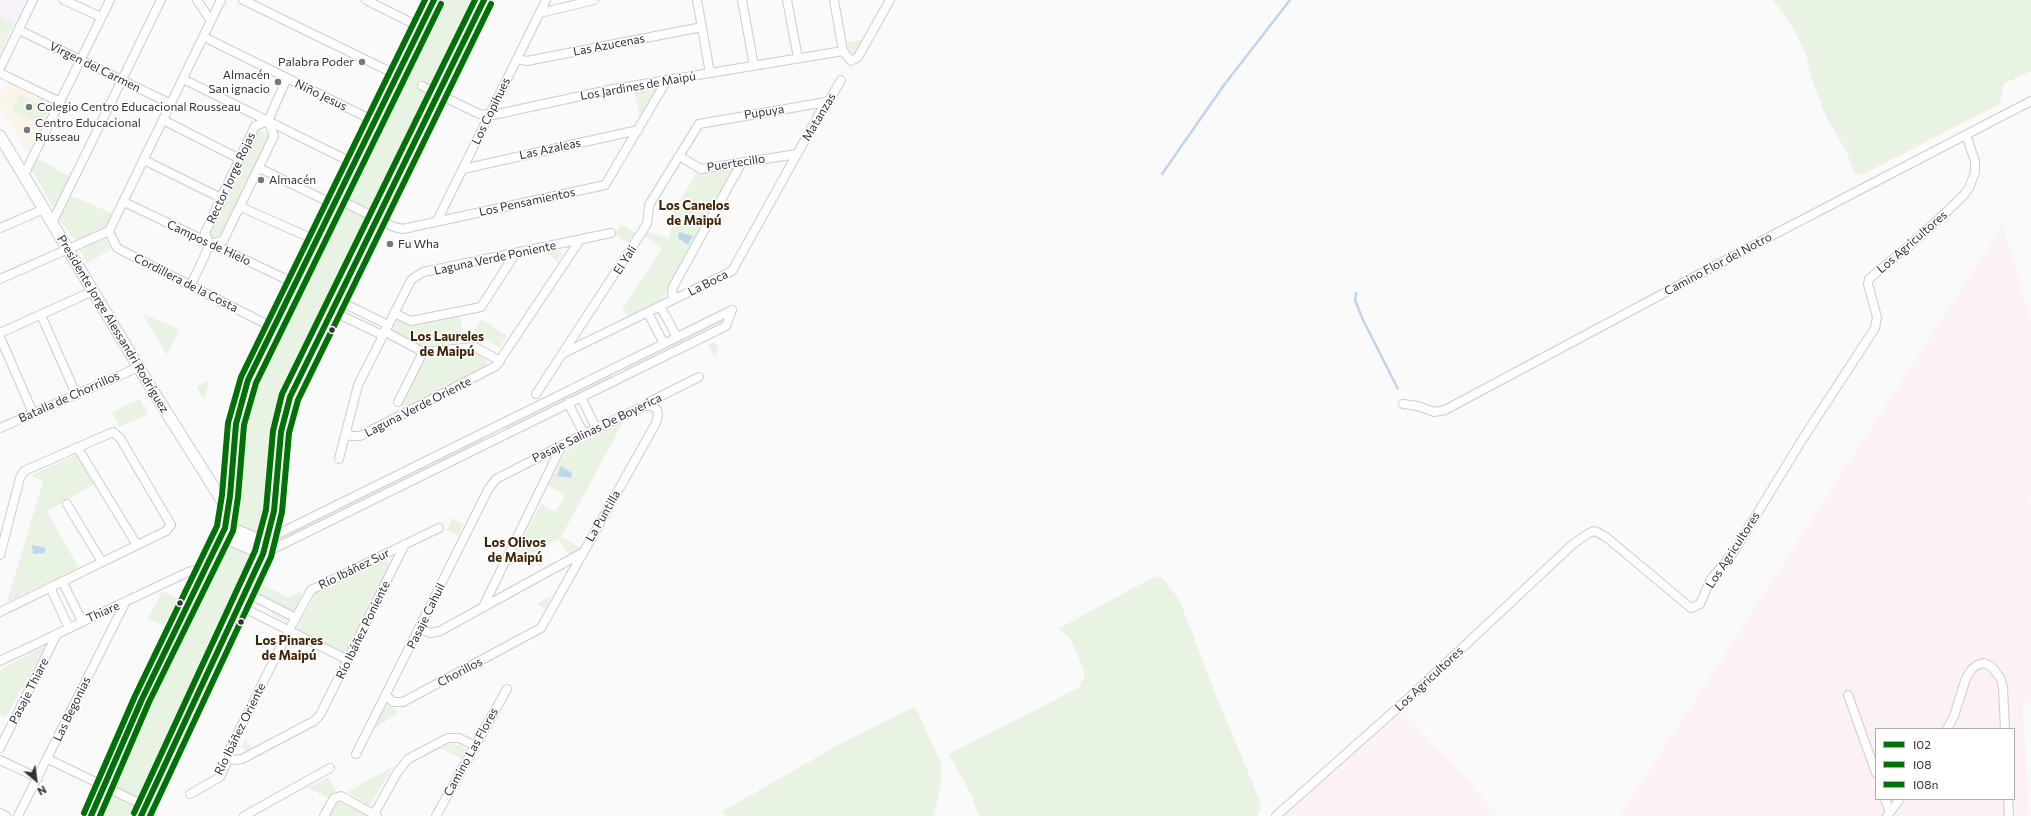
<!DOCTYPE html>
<meta charset="utf-8">
<style>
body{margin:0}
#map{position:relative;width:2031px;height:816px;overflow:hidden;background:#fafafa;font-family:Commissioner,sans-serif}
canvas{display:block}
.legend{position:absolute;left:1875px;top:728px;width:140px;height:72px;box-sizing:border-box;background:#fff;border:1px solid #afacb1;margin:0;padding:5px 7px;list-style:none;font-size:12px;color:#362f3b}
.legend li{display:flex;align-items:center;gap:8px;height:20px}
.legend b{width:20px;border:1px solid #afacb1}
.north{position:absolute;left:16px;top:760px;width:40px;height:40px;-webkit-text-stroke:3px #fff;paint-order:stroke;rotate:151deg;font-size:11px;font-weight:700;line-height:16px;text-align:center;color:#362f3b}
.north::after{content:'';display:block;margin:auto;width:14px;height:18px;background:#362f3b;clip-path:polygon(50% 0,100% 100%,50% 72%,0 100%)}
</style>
<div id="map">
<canvas width="2031" height="816"></canvas>
<ul class="legend">
<li><b style="height:5px;background:#007106"></b>I02</li>
<li><b style="height:5px;background:#007106"></b>I08</li>
<li><b style="height:5px;background:#007106"></b>I08n</li>
</ul>
<div class="north">N</div>
</div>
<script>
const ctx = document.querySelector('canvas').getContext('2d');
ctx.lineJoin = 'round';
function fillPath(path, color) {
  ctx.fillStyle = color;
  ctx.fill(path, 'evenodd');
}
function shape(rows) {
  const path = new Path2D();
  for (const r of rows) {
    path.moveTo(r[0], r[1]);
    for (let i = 2; i < r.length; i += 2) path.lineTo(r[i], r[i + 1]);
  }
  return path;
}
function trace(path, color, width, dash) {
  ctx.strokeStyle = color;
  ctx.lineWidth = width;
  ctx.lineCap = dash ? 'butt' : 'round';
  ctx.setLineDash(dash || []);
  ctx.stroke(path);
}
function label(font, color, halo, rows, align = 'center') {
  ctx.font = font + ' Commissioner,sans-serif';
  ctx.lineWidth = 3;
  ctx.setLineDash([]);
  ctx.textBaseline = 'middle';
  ctx.strokeStyle = halo;
  ctx.fillStyle = color;
  for (const [text, x, y, turn = 0] of rows) {
    ctx.save();
    ctx.translate(x, y);
    ctx.rotate((+turn || 0) * Math.PI / 180);
    ctx.textAlign = isNaN(turn) ? turn : align;
    if (halo) ctx.strokeText(text, 0, 0);
    ctx.fillText(text, 0, 0);
    ctx.restore();
  }
}
fillPath(shape([
 [0,0,28,0,0,56]
]), '#f8f2fb');
fillPath(shape([
 [2003,225,2031,321,2031,496,2026,504,2031,505,2031,701,2023,707,2029,816,1620,816],
 [1876,729,2014,729,2014,799,1876,799],
 [1403,710,1499,816,1280,816]
]), '#fcf1f6');
fillPath(shape([
 [7,80,54,103,28,153,0,107,0,94]
]), '#fbf4e8');
fillPath(shape([
 [447,0,477,0,282,404,274,443,270,498,262,530,256,534,235,526,232,520,253,403,261,376],
 [1773,0,2031,0,2031,71,2003,84,2000,104,1863,174,1858,174,1854,173,1848,155,1826,116,1812,80,1805,52,1792,26],
 [0,16,14,23,0,52],
 [863,40,855,56,852,57,848,54,847,42],
 [658,86,658,89,640,117,634,91],
 [20,95,48,109,41,125,12,110],
 [258,129,271,137,222,237,212,239,209,233],
 [38,159,73,178,56,213,32,170],
 [730,167,733,169,733,174,663,299,629,318,623,309,662,248,644,236,648,232,669,238,672,226,667,223,698,170],
 [71,196,117,215,109,229,75,240,58,218],
 [621,224,635,233,628,243,614,234],
 [103,237,106,237,111,249,87,264,80,250,81,247],
 [558,250,562,253,558,262,545,252],
 [142,313,180,330,167,355],
 [460,315,464,341,423,347,391,330,397,319,413,325],
 [724,318,722,322,625,371,623,368],
 [482,319,507,336,499,348,474,331],
 [715,342,719,349,715,357,708,345],
 [475,352,486,359,487,366,402,409,400,403,405,397,424,359],
 [611,375,612,378,506,430,504,427],
 [209,381,205,397,202,398,197,386],
 [140,399,148,414,119,427,112,412],
 [625,419,561,537,581,548,578,553,570,556,558,539,509,566,541,504,556,512,565,495,548,485,566,451],
 [484,437,486,440,277,542,279,538],
 [78,454,96,483,47,512,79,568,7,602,43,481,30,476],
 [452,518,464,524,458,536,447,530],
 [225,542,258,556,143,796,136,816,104,816,133,743],
 [385,559,391,565,347,655,299,632,297,628,316,593],
 [1155,576,1162,578,1175,594,1181,604,1218,701,1259,798,1261,808,1257,816,979,816,971,794,949,754,1078,688,1084,677,1084,670,1070,638,1058,629],
 [261,584,288,597,302,591,298,608,290,611,256,594],
 [162,591,178,598,164,626,148,619],
 [551,596,546,609,536,604],
 [272,611,291,620,289,623,271,614],
 [46,645,6,717,0,714,0,670],
 [386,705,395,708,399,713,373,729,383,707],
 [915,706,941,763,941,783,934,816,726,816,723,811,847,740],
 [245,739,252,749,246,753,242,746],
 [450,744,461,746,467,751,462,759,440,748],
 [394,766,369,806,347,792],
 [328,777,337,793,328,798,308,788],
 [338,799,366,815,367,816,328,816]
]), '#e8f3e4');
fillPath(shape([
 [679,232,693,236,688,245,678,238],
 [561,466,572,473,571,478,557,476],
 [32,545,46,548,44,553,33,554]
]), '#bed6ed');
trace(shape([
 [1162,174,1224,85,1290,0],
 [1356,293,1355,300,1363,320,1398,389]
]), '#bed6ed', 2.5);
const street = shape([
 [64,0,101,17],
 [197,0,211,21],
 [243,0,397,75],
 [366,0,420,27],
 [697,0,710,73],
 [742,0,754,66],
 [787,0,798,58],
 [834,0,843,51,851,61,858,57,890,0],
 [540,13,594,0],
 [19,30,171,104],
 [204,37,374,121],
 [517,59,527,61,702,27],
 [0,68,33,0],
 [0,73,60,102],
 [183,79,353,163],
 [422,86,479,114,493,115,613,89,843,51],
 [163,120,240,159],
 [679,156,701,169,797,154],
 [144,160,221,198],
 [259,168,333,204],
 [463,169,638,130],
 [24,175,110,0],
 [336,198,394,227,403,229,605,185,667,80],
 [124,202,294,283],
 [241,207,315,240],
 [437,221,546,0],
 [52,223,161,0],
 [0,228,44,209],
 [109,231,117,248,272,327],
 [210,244,223,241,274,136,268,121],
 [0,279,109,231,221,0],
 [191,285,210,244,205,233,221,198,255,126,268,121,287,78],
 [674,299,672,295,673,287,742,162],
 [337,300,388,325],
 [660,306,677,337],
 [332,311,382,335],
 [394,313,411,321,481,307,515,254],
 [648,313,664,344],
 [41,315,76,394],
 [384,331,423,352,475,347,500,361],
 [0,333,93,291],
 [0,337,33,413],
 [564,353,732,271,826,102,830,99,841,80],
 [536,394,647,224,649,205,699,124,826,102],
 [581,397,596,428],
 [398,402,423,352],
 [568,403,584,434],
 [1403,404,1418,406,1434,412,1445,410,1771,236,2031,101],
 [0,428,139,367],
 [347,432,351,436,360,436,496,366,580,240],
 [77,447,137,545],
 [339,459,358,385,411,280,423,272,611,233],
 [67,504,102,562],
 [268,539,732,310],
 [263,554,726,326,732,310],
 [0,555,20,478,24,471,113,432,120,438,171,525,166,531,0,612],
 [62,581,82,621],
 [50,587,69,628],
 [245,592,296,618],
 [238,605,348,660],
 [483,607,562,445],
 [420,629,430,633,440,631,582,553],
 [0,661,188,572,207,567],
 [386,695,393,702,403,702,541,628,656,423,658,415,657,410,652,406,645,406],
 [1848,695,1876,773],
 [1947,729,1954,716,1966,678,1972,669,1977,665,1984,663,1991,666,2001,679,2003,688,2005,729],
 [0,748,57,634],
 [356,754,488,490,496,479,596,428,645,406,651,401,699,377],
 [229,758,235,760,242,759,314,721,320,715,405,544],
 [48,759,145,806],
 [0,760,38,778],
 [190,794,220,777,229,758,229,751,289,630,311,590,439,528],
 [1885,799,1890,812],
 [2008,799,2009,816],
 [0,813,6,816],
 [18,816,126,601],
 [244,816,330,768],
 [324,816,334,798,341,796,377,816],
 [373,816,397,773,408,759,448,738,459,738,475,746],
 [436,816,507,689],
 [1276,816,1411,696,1573,544,1589,533,1595,531,1606,537,1691,608,1700,604,1711,579,1733,553,1802,440,1875,328,1877,317,1868,284,1869,279,1924,233,1963,196,1969,188,1975,172,1975,161,1966,135],
 [1887,816,1900,799]
]);
const secondary = shape([
 [0,136,153,391,228,510],
 [225,528,238,531,259,540,268,539],
 [222,536,263,554],
 [91,816,142,699,225,528,230,496,236,424,248,380,434,0],
 [141,816,263,554,274,511,281,432,290,397,484,0]
]);
trace(street, '#cfcbd1', 10);
trace(secondary, '#cfcbd1', 13);
trace(street, '#fefefe', 8);
trace(secondary, '#fefefe', 11);
trace(shape([
 [91,816,142,699,225,528,230,496,236,424,248,380,434,0],
 [141,816,263,554,274,511,281,432,290,397,484,0]
]), '#007106', 6);
trace(shape([
 [100,816,149,702,233,531,238,497,244,425,256,383,441,4],
 [150,816,271,557,282,512,289,433,298,400,491,4]
]), '#007106', 6);
trace(shape([
 [84,813,135,696,217,526,222,495,228,423,241,377,425,0],
 [134,813,255,551,266,510,273,431,282,394,475,0]
]), '#007106', 6);
for (const [x, y, r, color] of [
 [362,62,4,"#7b767e"],
 [278,82,4,"#7b767e"],
 [29,107,4,"#7b767e"],
 [27,130,4,"#7b767e"],
 [261,180,4,"#7b767e"],
 [390,244,4,"#7b767e"],
 [332,330,3.5,"#362f3b"],
 [180,603,3.5,"#362f3b"],
 [241,622,3.5,"#362f3b"]
]) {
  const dot = new Path2D();
  dot.arc(x, y, r, 0, 2 * Math.PI);
  ctx.fillStyle = color;
  ctx.fill(dot);
  trace(dot, '#fff', 1.5);
}
label('12px', '#362f3b', '#fff', [
 ["Las Azucenas",609,45,-11],
 ["Virgen del Carmen",95,67,26],
 ["Los Jardines de Maipú",638,86,-10],
 ["Niño Jesus",321,95,26],
 ["Los Copihues",491,111,-64],
 ["Pupuya",764,112,-9],
 ["Matanzas",819,117,-59],
 ["Las Azaleas",550,149,-12],
 ["Puertecillo",736,163,-9],
 ["Rector Jorge Rojas",231,178,-65],
 ["Los Pensamientos",527,202,-12],
 ["Los Agricultores",1912,242,-41],
 ["Campos de Hielo",209,243,25],
 ["Laguna Verde Poniente",495,258,-12],
 ["El Yali",625,260,-57],
 ["Camino Flor del Notro",1718,264,-28],
 ["Cordillera de la Costa",186,283,27],
 ["La Boca",708,283,-27],
 ["Presidente Jorge Alessandri Rodríguez",113,324,59],
 ["Batalla de Chorrillos",69,397,-24],
 ["Laguna Verde Oriente",418,407,-27],
 ["Pasaje Salinas De Boyerica",597,428,-26],
 ["La Puntilla",603,516,-60],
 ["Los Agricultores",1733,550,-57],
 ["Río Ibáñez Sur",354,569,-26],
 ["Thiare",103,612,-24],
 ["Pasaje Cahuil",426,616,-64],
 ["Río Ibáñez Poniente",363,630,-64],
 ["Chorillos",460,672,-28],
 ["Los Agricultores",1429,679,-43],
 ["Pasaje Thiare",29,691,-63],
 ["Las Begonias",72,709,-64],
 ["Río Ibáñez Oriente",240,729,-64],
 ["Camino Las Flores",471,752,-61]
]);
label('12px', '#362f3b', '#fff', [
 ["Palabra Poder",354,62,"right"],
 ["Almacén",270,75,"right"],
 ["San ignacio",270,89,"right"],
 ["Colegio Centro Educacional Rousseau",37,107],
 ["Centro Educacional",35,123],
 ["Russeau",35,137],
 ["Almacén",269,180],
 ["Fu Wha",398,244]
], 'left');
label('bold 13px', '#432509', '#fff', [
 ["Los Canelos",694,206],
 ["de Maipú",694,221],
 ["Los Laureles",447,337],
 ["de Maipú",447,352],
 ["Los Olivos",515,543],
 ["de Maipú",515,558],
 ["Los Pinares",289,641],
 ["de Maipú",289,656]
]);
</script>
